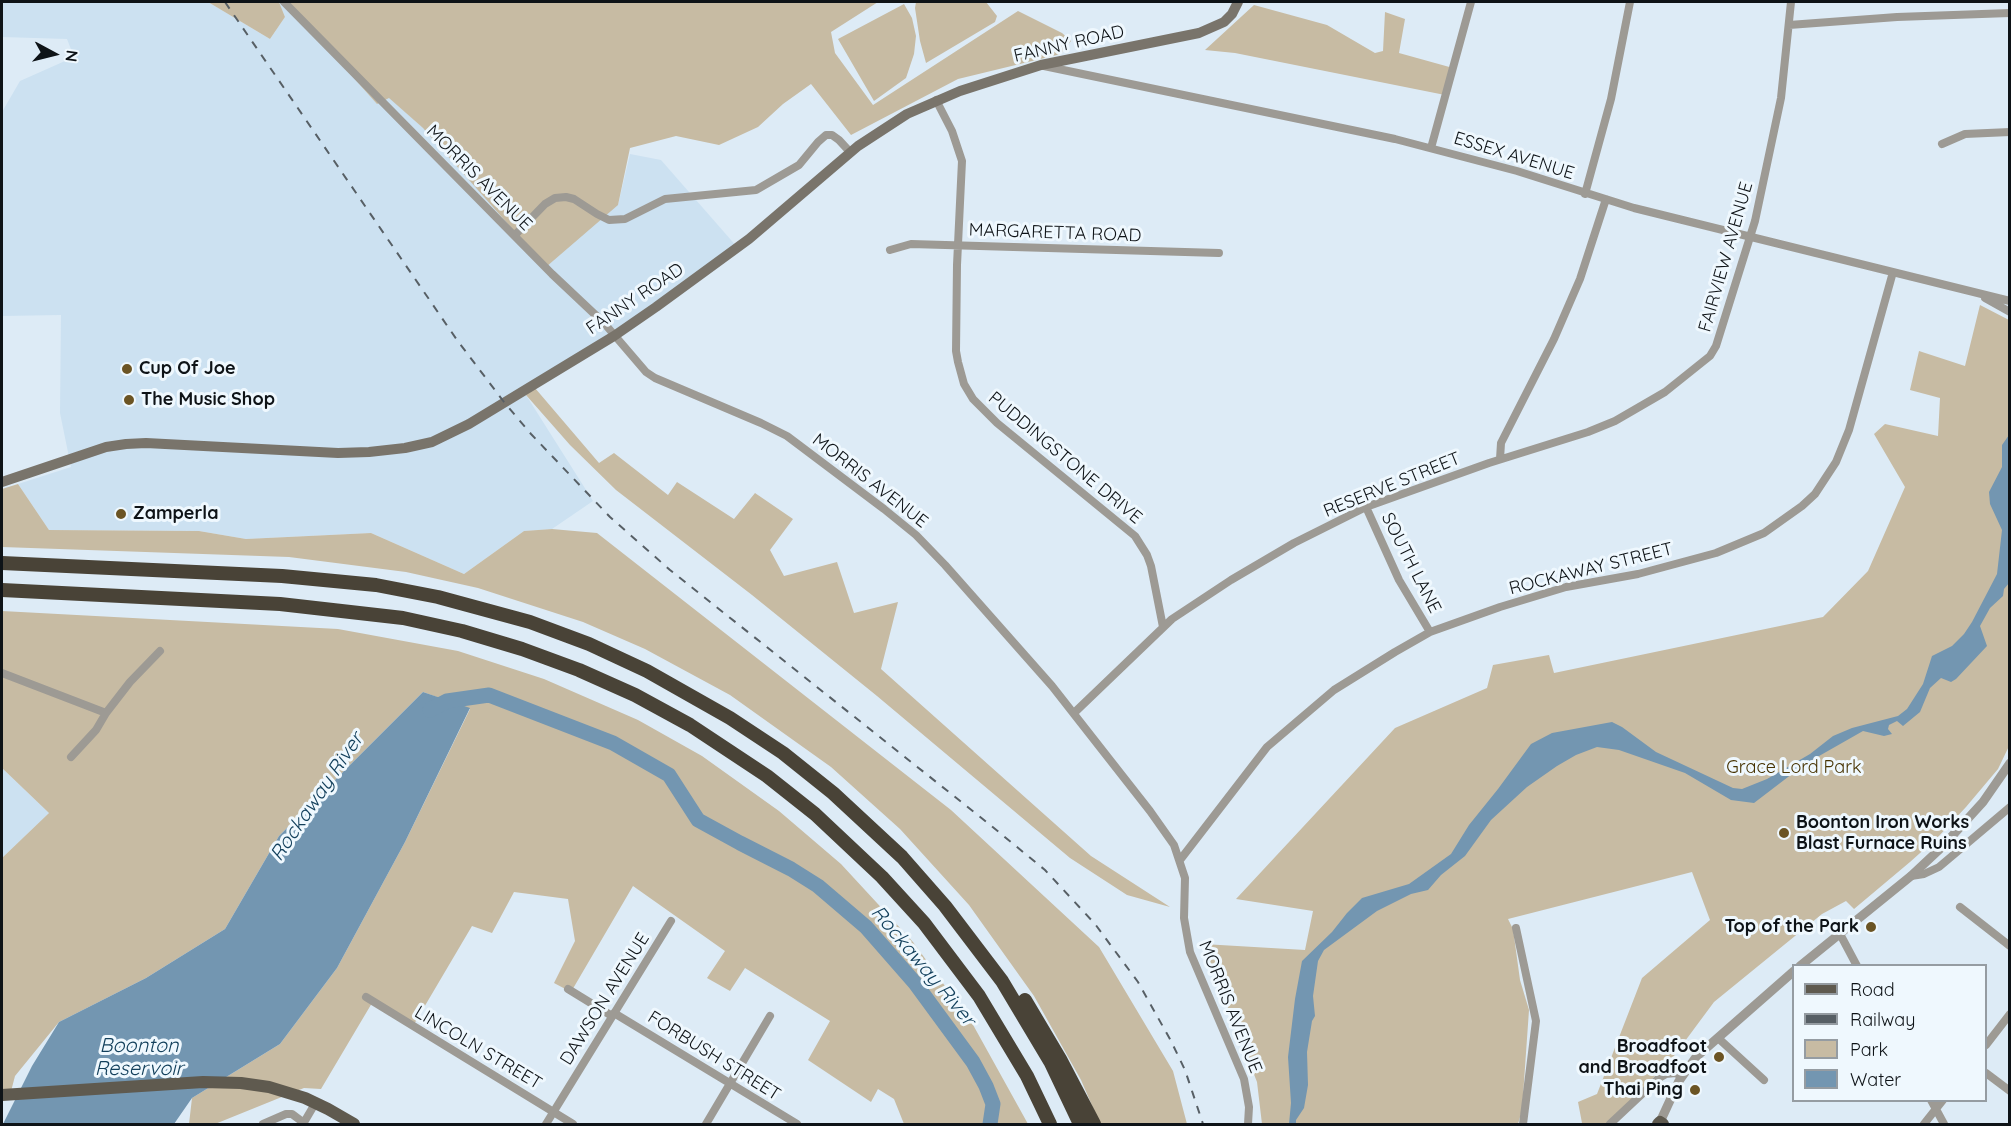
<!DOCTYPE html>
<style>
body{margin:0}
#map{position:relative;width:2011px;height:1126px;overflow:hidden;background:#ddebf6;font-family:Quicksand,sans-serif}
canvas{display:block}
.frame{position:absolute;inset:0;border:3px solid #0e1317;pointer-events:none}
.legend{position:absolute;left:1792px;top:964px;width:195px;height:138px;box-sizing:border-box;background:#eff8fe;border:2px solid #959ca2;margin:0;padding:8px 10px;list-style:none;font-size:18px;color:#0e1317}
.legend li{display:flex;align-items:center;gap:12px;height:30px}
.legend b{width:30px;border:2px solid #959ca2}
.north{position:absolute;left:24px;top:24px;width:60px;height:60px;-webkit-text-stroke:4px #eff8fe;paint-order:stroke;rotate:97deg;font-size:16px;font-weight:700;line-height:24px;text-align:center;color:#0e1317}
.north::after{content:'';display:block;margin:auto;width:21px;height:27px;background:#0e1317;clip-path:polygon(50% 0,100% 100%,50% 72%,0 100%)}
</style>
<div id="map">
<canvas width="2011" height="1126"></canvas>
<div class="frame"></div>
<ul class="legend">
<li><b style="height:8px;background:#5f5a4f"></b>Road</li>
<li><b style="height:8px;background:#575f65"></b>Railway</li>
<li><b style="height:16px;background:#c7bba3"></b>Park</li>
<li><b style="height:16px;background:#7396b1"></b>Water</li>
</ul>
<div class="north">N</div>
</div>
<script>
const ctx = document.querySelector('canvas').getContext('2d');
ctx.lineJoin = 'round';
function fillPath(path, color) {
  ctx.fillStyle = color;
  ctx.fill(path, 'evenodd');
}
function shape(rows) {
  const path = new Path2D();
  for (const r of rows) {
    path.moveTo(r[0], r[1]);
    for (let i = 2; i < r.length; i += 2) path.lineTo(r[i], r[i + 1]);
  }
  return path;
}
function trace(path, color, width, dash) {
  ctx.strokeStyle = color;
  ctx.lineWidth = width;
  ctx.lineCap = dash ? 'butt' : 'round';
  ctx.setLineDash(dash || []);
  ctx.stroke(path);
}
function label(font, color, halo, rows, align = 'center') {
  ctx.font = font + ' Quicksand,sans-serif';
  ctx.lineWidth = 6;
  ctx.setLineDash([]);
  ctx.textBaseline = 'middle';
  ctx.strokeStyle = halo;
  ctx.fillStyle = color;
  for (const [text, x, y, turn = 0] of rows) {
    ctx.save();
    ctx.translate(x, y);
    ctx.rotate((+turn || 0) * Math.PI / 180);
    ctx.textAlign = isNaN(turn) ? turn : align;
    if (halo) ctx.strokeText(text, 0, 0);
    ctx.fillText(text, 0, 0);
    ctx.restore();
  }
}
fillPath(shape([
 [2,2,208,2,270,39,285,17,279,2,286,2,423,128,618,205,630,154,661,160,738,248,526,395,593,501,552,529,524,531,464,574,371,533,246,539,199,531,49,530,18,484,71,467,60,413,61,315,2,316,2,112,20,81,74,57,67,39,2,37],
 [2,768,49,813,2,858]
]), '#cce1f1');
fillPath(shape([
 [208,2,279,2,285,17,270,39],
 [286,2,878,2,831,32,835,53,873,105,1018,11,1062,33,1071,41,1061,54,958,79,851,135,811,84,783,104,758,127,719,145,676,136,630,148,618,205,546,267,423,128,389,98,377,104],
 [916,2,986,2,997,16,995,22,926,63,920,41,915,8],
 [904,4,912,18,916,36,914,54,906,78,874,101,838,39],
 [1254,5,1327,25,1375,53,1383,51,1385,12,1405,19,1399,53,1453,68,1445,95,1235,53,1205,50],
 [1980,305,2009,320,2010,744,1998,769,1966,807,1938,837,1910,862,1854,909,1846,901,1822,914,1714,1002,1671,1060,1607,1124,1581,1124,1582,1123,1578,1102,1597,1094,1642,978,1710,920,1692,872,1508,919,1513,929,1520,980,1529,1010,1522,1110,1518,1124,1262,1124,1257,1082,1203,944,1305,950,1313,911,1236,899,1395,728,1487,688,1493,665,1549,655,1554,673,1823,617,1868,571,1905,487,1874,434,1885,424,1938,436,1940,398,1910,390,1919,351,1965,366],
 [535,388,599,463,614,453,668,495,677,482,734,519,755,493,793,519,770,550,784,576,837,562,854,613,898,602,881,669,1091,856,1170,907,1127,895,1070,858,877,696,752,595,616,490,570,445,526,395],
 [18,484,49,530,199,531,246,539,371,533,464,574,524,531,552,529,597,533,951,810,1099,947,1173,1071,1187,1124,1100,1124,1081,1080,1034,996,969,905,900,829,831,767,730,695,645,649,583,622,478,588,406,572,289,557,2,547,2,489],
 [2,611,338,629,458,651,544,679,638,720,702,756,779,811,841,864,913,942,972,1023,1028,1124,904,1124,894,1099,878,1089,871,1102,808,1060,830,1021,745,968,730,991,707,978,725,951,633,886,571,992,554,983,575,941,568,899,514,892,492,933,472,926,413,1026,372,1003,321,1089,304,1088,215,1124,189,1124,192,1098,280,1044,337,968,405,842,470,709,423,692,279,836,225,929,146,978,59,1022,15,1076,9,1099,2,1097,2,858,49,813,2,768]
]), '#c7bba3');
fillPath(shape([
 [2009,435,2009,583,2004,589,2003,596,1990,608,1980,626,1987,646,1956,679,1951,682,1941,678,1930,688,1920,712,1903,726,1897,721,1889,725,1888,729,1892,734,1884,736,1863,731,1805,764,1754,803,1731,800,1685,773,1619,750,1597,747,1576,755,1557,766,1527,787,1491,820,1465,856,1441,875,1428,890,1411,894,1377,911,1324,950,1318,961,1313,996,1315,1016,1312,1021,1307,1052,1308,1085,1304,1108,1296,1120,1296,1124,1289,1124,1291,1103,1288,1057,1295,999,1302,961,1332,932,1347,913,1362,898,1409,884,1451,854,1469,825,1498,789,1531,744,1552,733,1612,722,1622,727,1656,752,1733,788,1742,789,1767,779,1810,754,1833,736,1852,728,1898,716,1907,709,1923,684,1932,656,1952,646,1964,634,1972,622,1997,574,2002,530,1990,504,1989,492,2002,467,2002,445],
 [423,692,470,708,405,842,337,968,280,1044,192,1098,174,1124,3,1124,32,1066,59,1022,146,978,225,929,279,836]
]), '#7396b1');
trace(shape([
 [430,710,447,701,489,695,613,743,669,775,698,820,740,843,791,869,818,886,866,927,915,983,973,1062,986,1086,993,1104,990,1124]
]), '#7396b1', 15);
trace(shape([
 [284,2,552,274,604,323,646,372,655,378,761,423,787,436,884,509,916,535,945,565,1052,686,1150,811,1174,845,1185,878,1184,918,1190,952,1244,1079,1249,1107,1248,1124],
 [1789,25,1897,17,2010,13],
 [1044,66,1395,139,1517,171,1634,208,2010,301],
 [936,100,952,131,962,161,957,265,956,351,958,362,964,384,973,399,997,423,1135,536,1147,555,1151,566,1163,627],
 [1942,144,1965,134,2010,132],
 [1431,148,1471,2],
 [1585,194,1611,99,1630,2],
 [515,235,545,204,555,198,566,197,574,199,597,214,609,220,625,219,665,199,756,190,799,165,818,142,826,135,832,135,839,140,850,152],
 [890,250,911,244,1219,253],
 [1985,298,2010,312],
 [1500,459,1501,443,1554,339,1580,279,1606,199],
 [1366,507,1399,580,1430,632],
 [2,673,106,713],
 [1074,713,1172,619,1231,580,1294,543,1366,507,1489,463,1588,432,1615,421,1665,392,1710,356,1716,346,1755,221,1781,98,1791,2],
 [71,757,96,730,106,713,130,682,160,651],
 [1180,860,1267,747,1334,690,1395,652,1430,632,1500,607,1566,587,1638,574,1716,553,1764,533,1802,506,1815,494,1836,462,1849,430,1893,272],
 [1911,876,1924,874,1939,867,2010,807],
 [1960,907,2010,946],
 [1516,928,1536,1021,1523,1124],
 [1840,934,1857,966],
 [568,989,612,1016],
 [366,997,573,1124],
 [614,1013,797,1124],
 [1718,1038,1764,1080],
 [1986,1045,2010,1014],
 [1986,1073,2010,1091],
 [1931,1100,1944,1124],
 [263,1124,286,1114,292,1114,304,1123],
 [303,1124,316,1102],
 [546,1124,671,921],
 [706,1124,770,1016],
 [1610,1124,1659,1078,1666,1074,1675,1073,1682,1076],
 [1924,1124,1943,1100]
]), '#9d9a94', 8);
trace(shape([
 [1800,966,1911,876,1942,847,1983,802,2010,763],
 [1660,1122,1679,1081,1696,1057,1794,971]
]), '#9d9a94', 9);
trace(shape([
 [2,482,106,447,126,444,146,443,338,453,369,452,405,448,432,442,469,424,614,336,656,307,749,239,858,146,907,114,960,91,1041,65,1199,33,1224,22,1232,14,1238,2]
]), '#79746b', 10);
trace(shape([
 [2,1095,203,1082,241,1083,269,1087,305,1098,328,1109,354,1124],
 [1658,1124,1660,1122,1663,1124]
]), '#5f5a4f', 12);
trace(shape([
 [2,563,282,576,376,585,438,597,530,622,589,644,647,671,730,718,783,753,833,793,902,857,945,906,1002,981,1051,1063,1080,1124],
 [2,590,280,604,403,618,462,631,522,649,579,670,635,695,690,725,767,776,815,814,882,877,924,923,979,996,1027,1076,1050,1124],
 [1025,1000,1060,1059,1094,1124]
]), '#494337', 14);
trace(shape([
 [225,2,457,340,504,402,531,434,610,517,670,570,989,824,1045,870,1095,924,1138,982,1171,1041,1185,1070,1203,1124]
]), '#575f65', 2, [8, 8]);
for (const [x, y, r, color] of [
 [127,369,6,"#6b5424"],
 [129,400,6,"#6b5424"],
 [121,514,6,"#6b5424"],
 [1784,833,6,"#6b5424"],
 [1871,927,6,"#6b5424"],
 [1719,1057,6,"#6b5424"],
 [1695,1090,6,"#6b5424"]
]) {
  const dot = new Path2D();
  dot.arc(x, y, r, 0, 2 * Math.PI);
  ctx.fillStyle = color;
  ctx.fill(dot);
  trace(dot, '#eff8fe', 2);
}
label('18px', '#0e1317', '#eff8fe', [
 ["FANNY ROAD",1069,44,-13],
 ["ESSEX AVENUE",1514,156,17],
 ["MORRIS AVENUE",479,178,45],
 ["MARGARETTA ROAD",1055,233,2],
 ["FAIRVIEW AVENUE",1726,257,-74],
 ["FANNY ROAD",635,299,-34],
 ["PUDDINGSTONE DRIVE",1065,458,40],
 ["MORRIS AVENUE",870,481,38],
 ["RESERVE STREET",1392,485,-22],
 ["SOUTH LANE",1411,563,63],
 ["ROCKAWAY STREET",1591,569,-14],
 ["DAWSON AVENUE",605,999,-58],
 ["MORRIS AVENUE",1230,1007,68],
 ["LINCOLN STREET",478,1048,31],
 ["FORBUSH STREET",714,1056,32]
]);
label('bold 18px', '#0e1317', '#eff8fe', [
 ["Cup Of Joe",139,369],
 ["The Music Shop",141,400],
 ["Zamperla",133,514],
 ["Boonton Iron Works",1796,823],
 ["Blast Furnace Ruins",1796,844],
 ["Top of the Park",1859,927,"right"],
 ["Broadfoot",1707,1047,"right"],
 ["and Broadfoot",1707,1068,"right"],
 ["Thai Ping",1683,1090,"right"]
], 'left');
label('18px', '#463200', '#eff8fe', [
 ["Grace Lord Park",1794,768]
]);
label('italic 20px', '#13405c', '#eff8fe', [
 ["Rockaway River",317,797,-56],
 ["Rockaway River",923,966,50],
 ["Boonton",139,1046],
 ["Reservoir",139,1069]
]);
</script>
